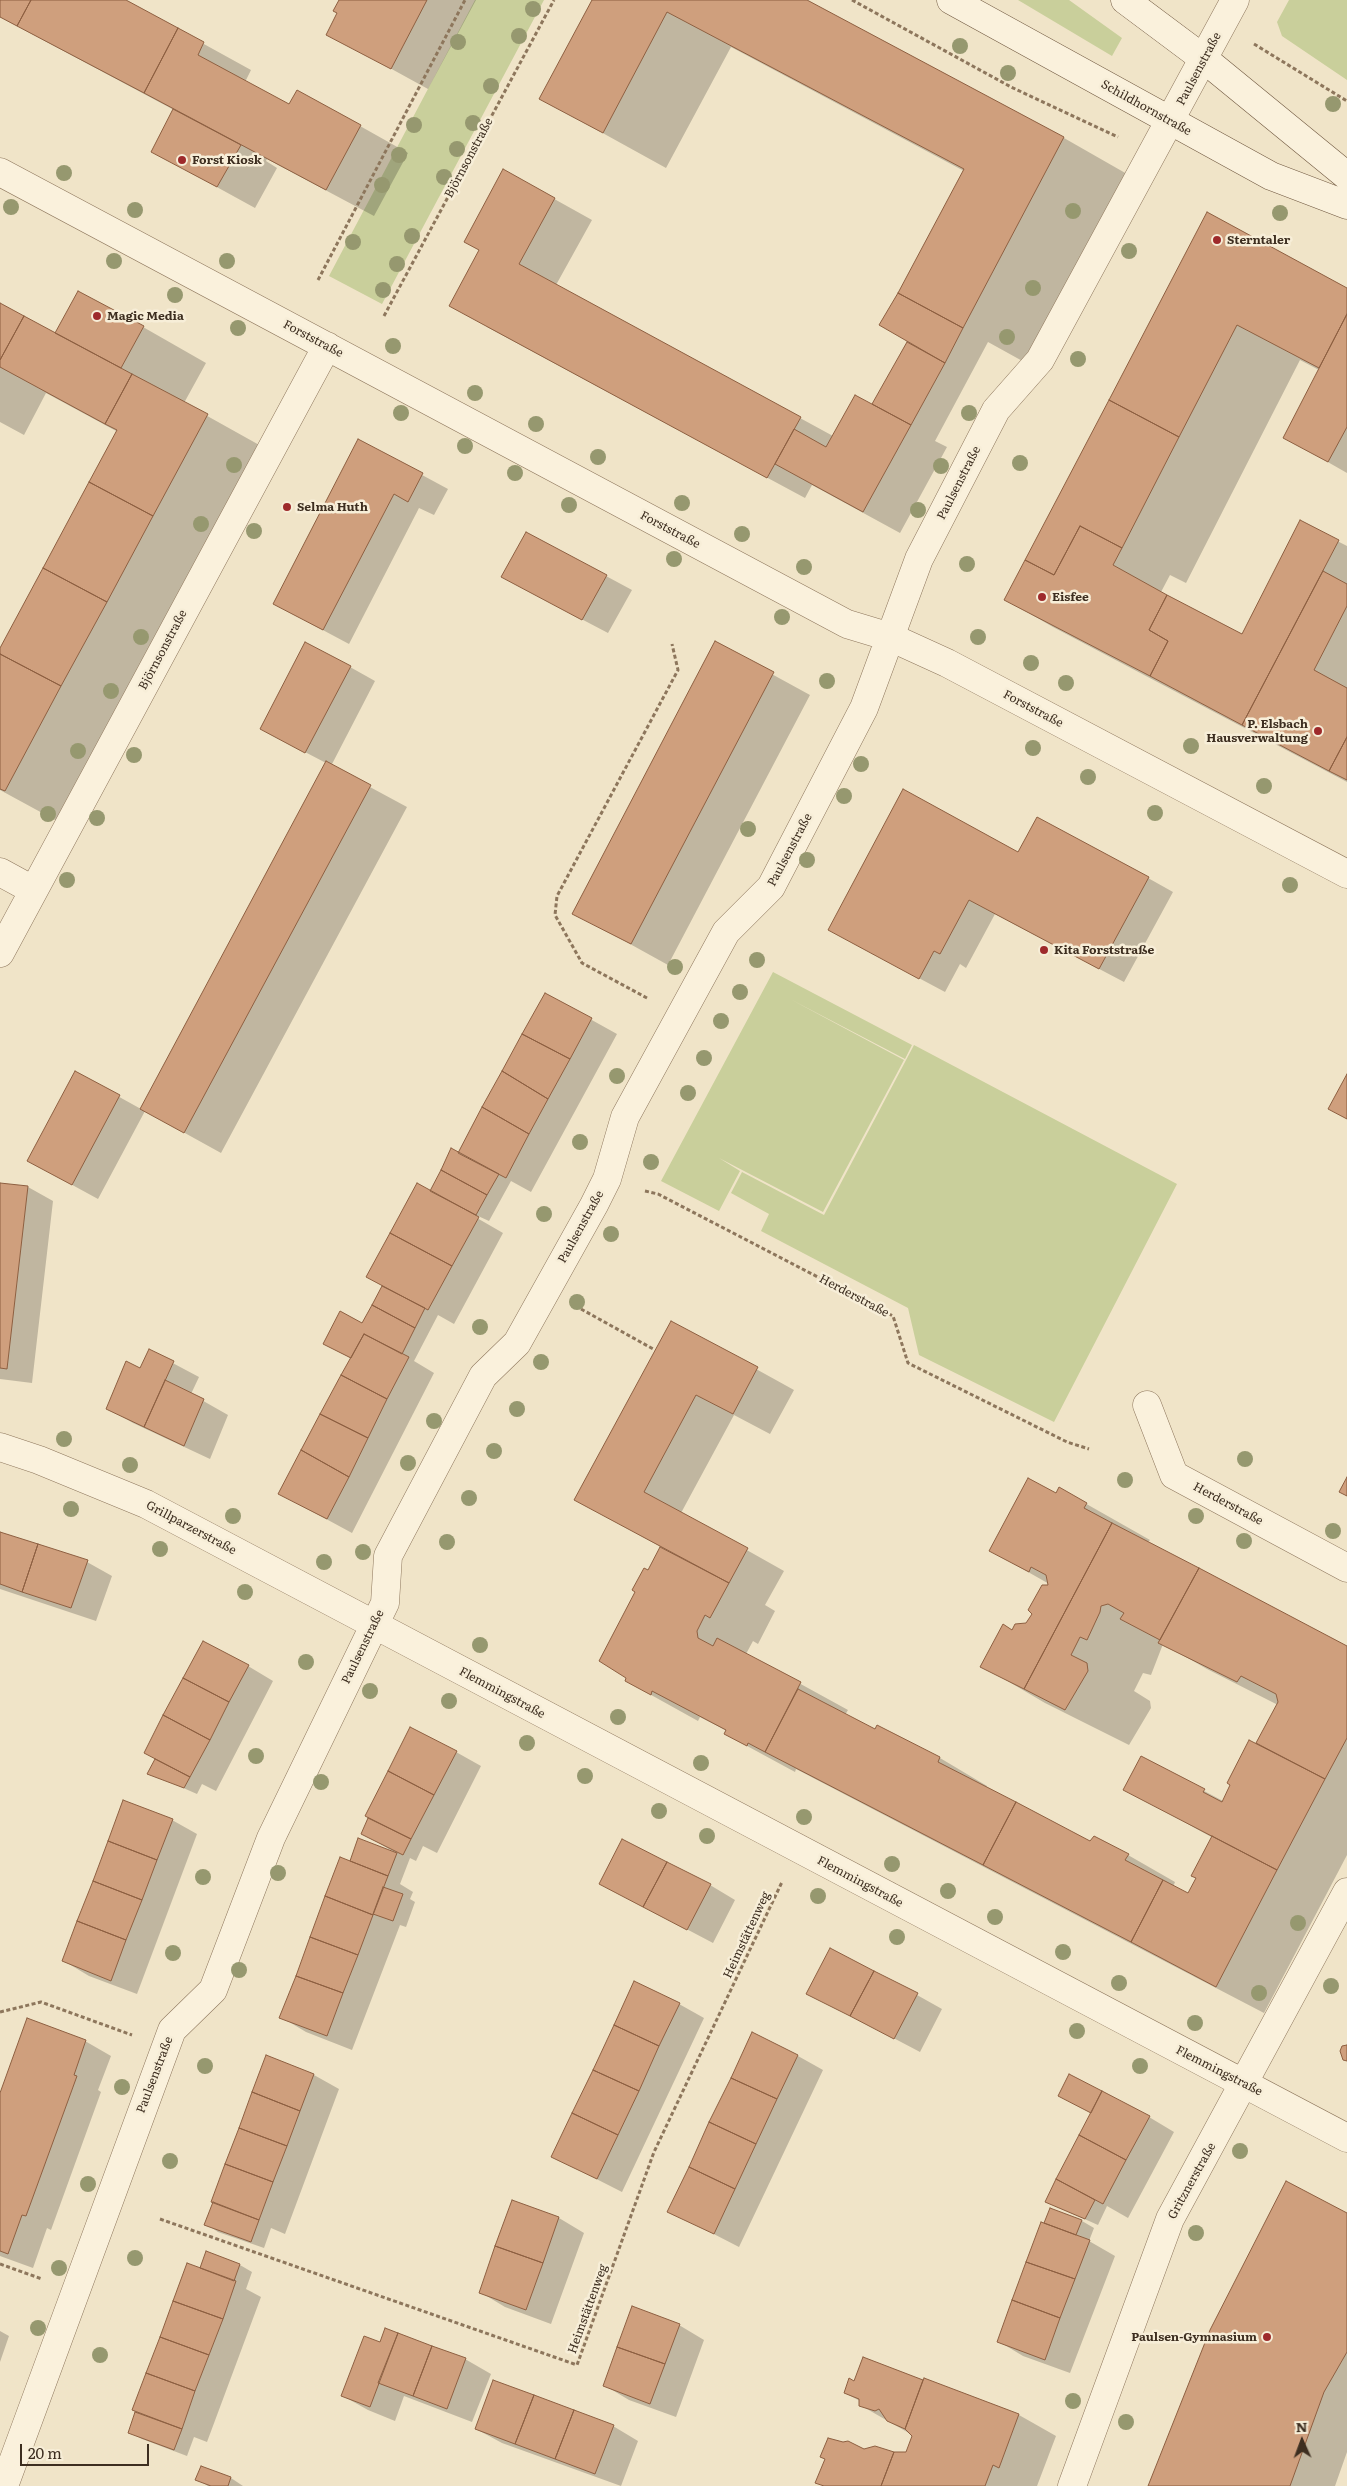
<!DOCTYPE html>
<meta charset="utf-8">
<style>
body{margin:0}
#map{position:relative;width:1347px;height:2486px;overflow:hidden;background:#f0e4c8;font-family:Literata,serif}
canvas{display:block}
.north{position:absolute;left:1277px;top:2416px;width:50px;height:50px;-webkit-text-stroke:4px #f7eed8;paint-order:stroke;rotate:358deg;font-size:14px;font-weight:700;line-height:20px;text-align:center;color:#3d2e20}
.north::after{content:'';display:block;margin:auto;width:18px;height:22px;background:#3d2e20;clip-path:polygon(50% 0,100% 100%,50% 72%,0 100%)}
.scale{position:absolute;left:20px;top:2444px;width:129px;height:22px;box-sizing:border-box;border:2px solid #3d2e20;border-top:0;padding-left:6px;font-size:15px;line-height:18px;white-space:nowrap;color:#3d2e20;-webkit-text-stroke:4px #f7eed8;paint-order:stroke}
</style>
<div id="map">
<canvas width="1347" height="2486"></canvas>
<div class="north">N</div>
<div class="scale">20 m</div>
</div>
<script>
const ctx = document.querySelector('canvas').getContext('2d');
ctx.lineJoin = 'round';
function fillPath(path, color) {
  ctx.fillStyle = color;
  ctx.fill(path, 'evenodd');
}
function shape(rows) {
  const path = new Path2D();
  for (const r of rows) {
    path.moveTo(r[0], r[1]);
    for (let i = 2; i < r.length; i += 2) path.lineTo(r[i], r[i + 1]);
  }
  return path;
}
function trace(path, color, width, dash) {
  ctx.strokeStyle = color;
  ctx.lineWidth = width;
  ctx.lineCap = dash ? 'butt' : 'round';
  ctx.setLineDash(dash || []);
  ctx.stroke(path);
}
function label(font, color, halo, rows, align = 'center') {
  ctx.font = font + ' Literata,serif';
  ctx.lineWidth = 5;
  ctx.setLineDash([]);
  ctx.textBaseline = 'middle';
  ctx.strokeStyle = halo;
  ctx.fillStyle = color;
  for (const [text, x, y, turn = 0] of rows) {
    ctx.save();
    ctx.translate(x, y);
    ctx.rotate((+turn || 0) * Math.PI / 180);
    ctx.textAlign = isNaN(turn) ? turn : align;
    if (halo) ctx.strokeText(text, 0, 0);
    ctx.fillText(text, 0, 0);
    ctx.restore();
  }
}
fillPath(shape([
 [475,0,544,0,382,304,329,276],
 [1018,0,1069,0,1122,38,1112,56],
 [1289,0,1347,0,1347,80,1282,36,1277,22],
 [773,972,912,1045,905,1059,790,999,904,1060,823,1212,719,1158,740,1171,719,1211,661,1181],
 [914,1045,1177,1184,1054,1422,919,1355,908,1308,761,1231,769,1214,731,1193,742,1172,824,1215]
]), '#c9cf9b');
fillPath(shape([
 [0,0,124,0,251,70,245,82,289,106,360,126,408,153,374,216,267,159,266,161,277,168,255,208,153,152,174,110,0,17],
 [340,0,476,0,428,89,328,34,339,13],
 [593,0,804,0,1064,138,1127,174,1026,363,988,342,935,441,947,447,900,533,812,485,805,498,487,327,481,250,504,171,592,220,556,285,833,436,879,406,874,404,908,341,964,171,731,47,666,168,541,99],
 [1208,214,1347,289,1347,473,1284,437,1319,370,1300,360,1186,583,1170,575,1161,592,1243,635,1300,522,1347,546,1347,782,1053,627,1006,600],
 [0,304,56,334,143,327,206,363,184,403,270,451,68,827,0,790,0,651,118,432,46,393,24,435,0,422],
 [359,441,448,489,434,515,419,508,349,644,274,604],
 [606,576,632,590,608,633,528,591],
 [715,643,810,695,668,965,574,913],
 [350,667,375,681,331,766,407,807,221,1153,145,1111,98,1199,54,1175,76,1073,141,1109,326,763,261,729],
 [1019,853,1148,878,1173,892,1124,982,995,914,966,968,960,964,945,992,855,944],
 [545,994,617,1034,531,1192,511,1181,489,1221,478,1216,477,1218,503,1233,454,1324,438,1315,414,1361,434,1373,352,1533,280,1494,352,1359,324,1344,363,1324,431,1192,459,1154],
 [0,1184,28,1187,53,1201,32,1383,0,1379],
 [671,1322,794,1390,770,1434,734,1415,681,1513,784,1571,765,1605,775,1611,758,1644,753,1641,746,1654,848,1710,845,1715,876,1730,878,1727,940,1758,987,1786,986,1788,1091,1843,1128,1855,1175,1882,1173,1887,1189,1895,1213,1838,1125,1789,1142,1758,1223,1801,1278,1705,1207,1669,1163,1644,1151,1675,1143,1673,1134,1691,1150,1701,1151,1708,1129,1745,1045,1703,982,1666,1004,1625,1013,1631,1027,1625,1051,1585,991,1551,1056,1495,1060,1489,1150,1540,1148,1542,1347,1648,1347,1855,1264,2013,796,1769,795,1772,725,1734,727,1731,700,1717,698,1721,626,1681,649,1571,661,1547,576,1500],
 [150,1351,199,1377,191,1394,228,1415,210,1459,133,1423,107,1408,141,1370],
 [0,1533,87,1562,112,1576,96,1621,0,1589],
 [248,1666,273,1681,216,1791,202,1784,197,1794,149,1773,156,1759],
 [456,1752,481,1766,437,1853,423,1846,416,1861,410,1858,400,1884,413,1892,410,1899,415,1902,406,1927,400,1925,352,2050,306,2032,281,2017,350,1863,394,1852,362,1833,370,1817],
 [172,1820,197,1834,137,1994,89,1976,64,1961],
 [601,1884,710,1885,735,1900,713,1943],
 [808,1993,917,1995,942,2009,920,2052],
 [679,2004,704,2018,622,2192,553,2157],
 [85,2041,111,2056,98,2090,101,2092,51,2230,47,2228,33,2268,0,2256,0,2097],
 [798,2056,823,2070,739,2247,669,2211],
 [267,2057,314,2075,339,2089,285,2234,271,2228,264,2248,218,2232,206,2224],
 [1092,2113,1149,2117,1174,2132,1128,2218,1107,2206,1098,2225,1046,2202],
 [513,2201,559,2218,584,2233,551,2324,505,2307,480,2292],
 [1050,2210,1082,2221,1094,2228,1089,2241,1115,2256,1070,2373,1023,2356,998,2341],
 [1347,2214,1347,2452,1335,2486,1150,2486],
 [207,2253,240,2265,252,2272,246,2289,261,2297,207,2442,194,2437,187,2456,142,2439,129,2432,137,2411,206,2272],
 [679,2325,704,2340,676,2417,629,2400,604,2385],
 [0,2331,9,2336,0,2362],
 [381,2343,465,2359,491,2374,472,2422,404,2396,395,2421,368,2410,343,2396],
 [864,2359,1019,2415,1056,2436,1037,2486,823,2486,817,2482,843,2444,848,2442,866,2450,907,2453,914,2436,860,2405,860,2401,845,2393,855,2382],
 [613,2426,638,2441,621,2486,502,2443,476,2429],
 [201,2468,231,2478,243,2486,208,2486,197,2479]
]), '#0003');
const building = shape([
 [0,0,31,0,17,26,0,17,0,0],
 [31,0,126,0,178,28,144,93,17,26,31,0],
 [339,0,427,0,391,69,326,35,337,13,333,11,339,0],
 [592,0,807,0,1064,137,963,328,898,293,964,169,667,12,603,133,539,99,592,0],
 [178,28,204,42,198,55,289,104,297,90,361,125,326,190,144,93,178,28],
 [173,109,241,145,217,187,151,152,173,109],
 [503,169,555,198,519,264,801,417,767,478,449,306,479,250,464,242,503,169],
 [1207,212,1347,288,1347,314,1319,368,1237,325,1179,437,1109,400,1207,212],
 [78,291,144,326,121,368,55,333,78,291],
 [898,293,963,328,945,363,879,325,898,293],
 [0,303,24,316,0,360,0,303],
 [1347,314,1347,427,1328,462,1283,438,1347,314],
 [24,316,132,374,105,424,0,367,0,360,24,316],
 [907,342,945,363,911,425,872,404,907,342],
 [132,374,208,414,153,516,89,482,117,430,105,424,132,374],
 [855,395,911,425,863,512,775,464,794,429,826,447,855,395],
 [1109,400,1179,437,1122,548,1080,526,1054,575,1025,560,1109,400],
 [358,439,423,473,408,502,394,494,323,630,273,604,358,439],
 [89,482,153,516,107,602,43,568,89,482],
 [1300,520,1339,540,1242,725,1150,676,1168,641,1149,630,1167,595,1242,634,1300,520],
 [1080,526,1122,548,1113,565,1167,595,1149,630,1168,641,1150,676,1004,600,1025,560,1054,575,1080,526],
 [526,532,607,575,582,620,501,577,526,532],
 [43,568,107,602,61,686,0,654,0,648,43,568],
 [1323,571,1347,584,1347,606,1314,670,1347,688,1347,737,1329,771,1242,725,1323,571],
 [715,641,774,672,631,944,572,914,715,641],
 [305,642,351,666,305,753,260,729,305,642],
 [0,654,61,686,5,791,0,789,0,654],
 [1347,737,1347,780,1329,771,1347,737],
 [326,761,371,785,184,1133,140,1109,326,761],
 [903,789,1018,852,1037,817,1149,877,1099,969,969,900,940,954,934,951,919,979,828,930,903,789],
 [545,993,592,1018,570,1059,522,1034,545,993],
 [522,1034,570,1059,548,1099,502,1071,522,1034],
 [75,1071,120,1095,72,1185,27,1161,75,1071],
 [502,1071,548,1099,529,1134,482,1107,502,1071],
 [1347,1074,1347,1119,1328,1109,1347,1074],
 [482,1107,529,1134,506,1178,458,1153,482,1107],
 [451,1148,499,1174,487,1195,441,1170,451,1148],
 [441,1170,487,1195,476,1215,430,1191,441,1170],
 [0,1183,28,1186,7,1369,0,1368,0,1183],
 [417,1183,479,1217,452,1266,390,1233,417,1183],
 [390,1233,452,1266,428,1310,366,1277,390,1233],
 [382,1286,425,1308,415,1328,372,1305,382,1286],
 [372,1305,415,1328,402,1354,364,1334,351,1358,323,1344,340,1311,362,1323,372,1305],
 [671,1321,758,1367,733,1414,696,1395,644,1492,748,1548,729,1583,574,1500,671,1321],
 [364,1334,409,1357,387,1399,341,1375,364,1334],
 [149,1349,174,1361,144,1427,106,1409,126,1361,140,1368,149,1349],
 [341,1375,387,1399,368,1438,320,1414,341,1375],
 [165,1380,204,1399,184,1446,144,1427,165,1380],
 [320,1414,368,1438,349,1477,301,1450,320,1414],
 [301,1450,349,1477,327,1519,278,1494,301,1450],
 [1347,1477,1347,1496,1339,1492,1347,1477],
 [1028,1478,1056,1493,1059,1487,1087,1503,1084,1508,1112,1523,1024,1689,980,1667,1003,1624,1012,1630,1015,1624,1026,1623,1032,1614,1028,1610,1042,1585,1048,1585,1046,1575,1031,1567,1029,1572,989,1551,1028,1478],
 [1112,1523,1199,1568,1160,1640,1120,1619,1124,1613,1108,1604,1101,1606,1100,1612,1087,1640,1080,1637,1071,1655,1087,1663,1088,1671,1065,1710,1024,1689,1112,1523],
 [0,1532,38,1544,22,1592,0,1584,0,1532],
 [38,1544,88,1560,71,1608,22,1592,38,1544],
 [660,1547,729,1583,710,1618,705,1615,697,1631,698,1638,713,1646,717,1638,801,1682,765,1752,748,1743,747,1746,724,1734,726,1730,652,1691,651,1695,625,1681,626,1678,599,1661,635,1592,632,1590,644,1568,648,1570,660,1547],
 [1199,1568,1347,1646,1347,1738,1325,1779,1256,1743,1278,1702,1276,1694,1241,1676,1237,1682,1158,1643,1199,1568],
 [203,1641,249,1665,229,1702,183,1678,203,1641],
 [183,1678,229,1702,210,1740,163,1715,183,1678],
 [798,1689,875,1729,877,1725,940,1757,938,1762,1016,1802,983,1865,765,1752,798,1689],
 [163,1715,210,1740,190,1777,144,1753,163,1715],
 [410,1727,457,1751,434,1795,388,1771,410,1727],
 [1249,1740,1325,1779,1277,1870,1123,1790,1141,1756,1205,1789,1203,1792,1222,1802,1230,1785,1227,1783,1249,1740],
 [155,1759,190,1777,184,1788,147,1774,155,1759],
 [388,1771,434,1795,411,1839,365,1816,388,1771],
 [123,1800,173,1819,157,1860,108,1841,123,1800],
 [1016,1802,1090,1841,1094,1836,1129,1854,1125,1860,1163,1880,1131,1942,983,1865,1016,1802],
 [368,1818,411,1839,403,1855,361,1834,368,1818],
 [1212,1836,1277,1870,1216,1987,1131,1942,1163,1880,1188,1893,1196,1878,1191,1876,1212,1836],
 [358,1838,397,1853,388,1876,350,1861,358,1838],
 [622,1839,667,1862,643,1907,599,1884,622,1839],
 [108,1841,157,1860,142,1900,93,1881,108,1841],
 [340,1857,388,1876,373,1915,325,1896,340,1857],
 [667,1862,711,1884,687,1930,643,1907,667,1862],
 [93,1881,142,1900,126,1940,77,1921,93,1881],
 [383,1887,403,1894,393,1921,373,1914,383,1887],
 [325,1896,373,1915,358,1955,310,1937,325,1896],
 [77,1921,126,1940,111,1981,62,1961,77,1921],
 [310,1937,358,1955,343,1993,296,1976,310,1937],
 [830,1948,874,1971,850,2016,806,1994,830,1948],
 [874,1971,918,1993,894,2039,850,2016,874,1971],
 [296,1976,343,1993,327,2036,279,2018,296,1976],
 [634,1981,680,2003,659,2046,614,2025,634,1981],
 [27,2018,86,2040,74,2075,77,2076,26,2216,22,2215,8,2254,0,2251,0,2093,27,2018],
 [614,2025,659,2046,639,2091,593,2070,614,2025],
 [752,2032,798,2055,777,2099,731,2078,752,2032],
 [1347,2045,1347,2061,1343,2060,1340,2051,1342,2046,1347,2045],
 [266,2055,314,2074,300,2111,252,2092,266,2055],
 [593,2070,639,2091,618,2135,572,2113,593,2070],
 [1069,2074,1102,2091,1091,2113,1058,2096,1069,2074],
 [731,2078,777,2099,756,2144,709,2122,731,2078],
 [1102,2091,1150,2116,1126,2160,1079,2135,1102,2091],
 [252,2092,300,2111,287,2146,239,2128,252,2092],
 [572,2113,618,2135,597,2179,551,2157,572,2113],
 [709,2122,756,2144,735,2189,689,2167,709,2122],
 [239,2128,287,2146,273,2182,225,2164,239,2128],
 [1079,2135,1126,2160,1103,2204,1056,2179,1079,2135],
 [225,2164,273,2182,259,2220,211,2202,225,2164],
 [689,2167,735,2189,714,2234,667,2212,689,2167],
 [1056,2179,1095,2200,1085,2219,1045,2202,1056,2179],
 [1286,2181,1347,2213,1347,2352,1324,2392,1290,2486,1148,2486,1210,2330,1286,2181],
 [512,2200,559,2217,543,2263,495,2246,512,2200],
 [213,2202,259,2220,251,2242,204,2225,213,2202],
 [1050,2208,1082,2220,1076,2235,1044,2223,1050,2208],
 [1041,2222,1090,2240,1075,2279,1026,2262,1041,2222],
 [495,2246,543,2263,526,2310,479,2293,495,2246],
 [206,2251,240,2264,234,2281,200,2268,206,2251],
 [1026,2262,1075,2279,1060,2318,1012,2300,1026,2262],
 [187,2263,236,2281,223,2319,173,2301,187,2263],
 [1012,2300,1060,2318,1045,2360,997,2342,1012,2300],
 [173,2301,223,2319,209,2355,160,2337,173,2301],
 [632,2306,680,2324,665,2364,617,2347,632,2306],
 [385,2328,398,2333,370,2407,341,2396,364,2336,380,2342,385,2328],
 [398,2333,432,2346,413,2396,378,2383,398,2333],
 [160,2337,209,2355,195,2391,146,2373,160,2337],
 [432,2346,466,2358,447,2409,413,2396,432,2346],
 [617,2347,665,2364,650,2404,603,2386,617,2347],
 [863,2357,923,2380,905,2429,887,2421,879,2409,875,2411,859,2406,859,2399,844,2393,849,2378,854,2381,863,2357],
 [146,2373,195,2391,182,2429,132,2410,146,2373],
 [924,2378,1019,2414,999,2468,993,2465,985,2486,881,2486,894,2452,906,2452,912,2436,905,2429,924,2378],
 [493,2380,534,2395,515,2444,475,2429,493,2380],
 [534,2395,574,2410,555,2459,515,2444,534,2395],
 [574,2410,614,2425,595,2474,555,2459,574,2410],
 [135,2412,182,2429,174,2450,128,2433,135,2412],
 [828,2438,843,2442,848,2441,864,2449,875,2446,894,2452,881,2486,824,2486,815,2483,825,2459,820,2457,828,2438],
 [201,2466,231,2477,228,2486,211,2486,195,2480,201,2466]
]);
fillPath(building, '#cf9f7d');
trace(building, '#8d5f41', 1);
const street = shape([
 [0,172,847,624,890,637,947,663,1347,874],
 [0,872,33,890],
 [0,953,327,346],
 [1147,1405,1174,1475,1347,1568],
 [0,1447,39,1460,146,1504,1347,2138],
 [4,2486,172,2030,213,1990,271,1838,385,1603,388,1556,483,1376,517,1343,594,1205,607,1179,625,1117,726,932,771,887,864,708,919,559,996,410,1040,360,1235,0],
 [1072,2486,1170,2219,1347,1892]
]);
const secondary = shape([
 [951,0,1271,176,1347,205],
 [1125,0,1204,59,1347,176]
]);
trace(street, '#8d765c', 29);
trace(secondary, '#6f573f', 29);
trace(shape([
 [852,0,1011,87,1118,137],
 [1254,44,1347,101],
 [318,280,465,0],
 [384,316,554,0],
 [647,998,582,963,555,915,557,896,678,670,672,644],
 [645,1191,658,1194,893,1316,908,1363,1067,1442,1089,1449],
 [581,1309,655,1350],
 [0,2012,41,2002,132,2035],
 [160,2219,577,2365,654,2152,782,1882],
 [0,2264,42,2279]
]), '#8d765c', 3, [4, 2.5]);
trace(street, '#faf1dc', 28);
trace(secondary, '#faf1dc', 28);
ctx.fillStyle = '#96986f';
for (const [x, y] of [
 [533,9],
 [519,36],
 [458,42],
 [960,46],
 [1008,73],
 [491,86],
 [1333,104],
 [473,123],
 [414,125],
 [457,149],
 [399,155],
 [64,173],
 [444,177],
 [382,185],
 [11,207],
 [135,210],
 [1073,211],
 [1280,213],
 [412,236],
 [353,242],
 [1129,251],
 [114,261],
 [227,261],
 [397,264],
 [1033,288],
 [383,290],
 [175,295],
 [238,328],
 [1007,337],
 [393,346],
 [1078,359],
 [475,393],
 [401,413],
 [969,413],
 [536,424],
 [465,446],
 [598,457],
 [1020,463],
 [234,465],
 [941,466],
 [515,473],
 [682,503],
 [569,505],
 [918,510],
 [201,524],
 [254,531],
 [742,534],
 [674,559],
 [967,564],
 [804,567],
 [782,617],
 [141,637],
 [978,637],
 [1031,663],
 [827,681],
 [1066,683],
 [111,691],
 [1191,746],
 [1033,748],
 [78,751],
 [134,755],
 [861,764],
 [1088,777],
 [1264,786],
 [844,796],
 [1155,813],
 [48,814],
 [97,818],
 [748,829],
 [807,860],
 [67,880],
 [1290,885],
 [757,960],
 [675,967],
 [740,992],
 [721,1021],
 [704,1058],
 [617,1076],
 [688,1093],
 [580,1142],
 [651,1162],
 [544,1214],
 [611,1234],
 [577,1302],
 [480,1327],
 [541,1362],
 [517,1409],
 [434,1421],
 [64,1439],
 [494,1451],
 [1245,1459],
 [408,1463],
 [130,1465],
 [1125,1480],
 [469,1498],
 [71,1509],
 [233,1516],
 [1196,1516],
 [1333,1531],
 [1244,1541],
 [447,1542],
 [160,1549],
 [363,1552],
 [324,1562],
 [245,1592],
 [480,1645],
 [306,1662],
 [370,1691],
 [449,1701],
 [618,1717],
 [527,1743],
 [256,1756],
 [701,1763],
 [585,1776],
 [321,1782],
 [659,1811],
 [804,1817],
 [707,1836],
 [892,1864],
 [278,1873],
 [203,1877],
 [948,1891],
 [818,1896],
 [995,1917],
 [1298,1923],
 [897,1937],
 [1063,1952],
 [173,1953],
 [239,1970],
 [1119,1983],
 [1331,1986],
 [1259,1993],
 [1195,2023],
 [1077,2031],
 [205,2066],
 [1140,2066],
 [122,2087],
 [1240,2151],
 [170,2161],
 [88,2184],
 [1196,2233],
 [135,2258],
 [59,2268],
 [38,2328],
 [100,2355],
 [1073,2401],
 [1126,2422]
]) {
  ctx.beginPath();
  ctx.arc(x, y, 8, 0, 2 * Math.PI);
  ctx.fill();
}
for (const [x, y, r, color] of [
 [182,160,5,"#9e2a2b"],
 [1217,240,5,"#9e2a2b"],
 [97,316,5,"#9e2a2b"],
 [287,507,5,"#9e2a2b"],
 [1042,597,5,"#9e2a2b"],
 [1318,731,5,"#9e2a2b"],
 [1044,950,5,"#9e2a2b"],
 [1267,2337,5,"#9e2a2b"]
]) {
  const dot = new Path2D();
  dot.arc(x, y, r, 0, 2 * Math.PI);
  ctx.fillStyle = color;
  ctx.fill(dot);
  trace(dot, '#f7eed8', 2);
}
label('12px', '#3d2e20', '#f7eed8', [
 ["Paulsenstraße",1199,69,-62],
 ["Schildhornstraße",1146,108,29],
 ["Björnsonstraße",469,158,-62],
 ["Forststraße",313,339,28],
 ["Paulsenstraße",959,483,-63],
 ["Forststraße",670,530,28],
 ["Björnsonstraße",163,650,-62],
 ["Forststraße",1033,709,28],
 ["Paulsenstraße",790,850,-62],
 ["Paulsenstraße",581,1227,-61],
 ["Herderstraße",854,1296,28],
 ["Herderstraße",1228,1504,28],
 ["Grillparzerstraße",191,1528,28],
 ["Paulsenstraße",363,1647,-64],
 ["Flemmingstraße",502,1693,28],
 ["Flemmingstraße",860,1882,28],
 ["Heimstättenweg",747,1935,-65],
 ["Flemmingstraße",1219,2071,27],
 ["Paulsenstraße",155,2075,-69],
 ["Gritznerstraße",1192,2181,-61],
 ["Heimstättenweg",588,2309,-70]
]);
label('bold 12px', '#3d2e20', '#f7eed8', [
 ["Forst Kiosk",192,160],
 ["Sterntaler",1227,240],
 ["Magic Media",107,316],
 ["Selma Huth",297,507],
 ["Eisfee",1052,597],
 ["P. Elsbach",1308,724,"right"],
 ["Hausverwaltung",1308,738,"right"],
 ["Kita Forststraße",1054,950],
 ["Paulsen-Gymnasium",1257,2337,"right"]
], 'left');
</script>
